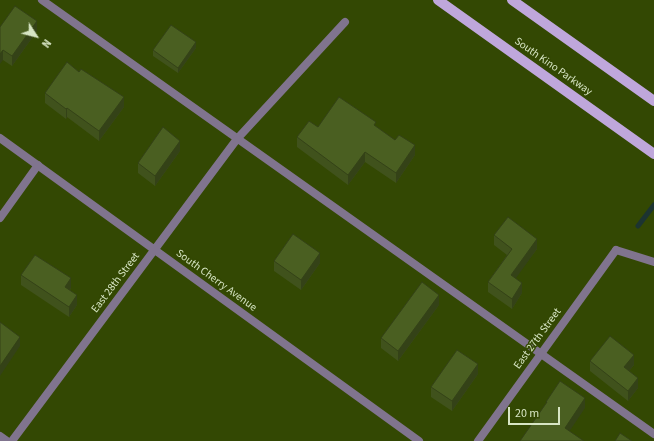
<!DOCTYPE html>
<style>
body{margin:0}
#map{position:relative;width:654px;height:441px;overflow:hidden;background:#334803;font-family:"Source Sans 3",sans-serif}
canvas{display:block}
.north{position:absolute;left:16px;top:16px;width:40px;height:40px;-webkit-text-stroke:3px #334803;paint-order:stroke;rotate:126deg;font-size:11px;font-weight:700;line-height:16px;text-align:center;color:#d7e5c4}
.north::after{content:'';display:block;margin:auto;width:14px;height:18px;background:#d7e5c4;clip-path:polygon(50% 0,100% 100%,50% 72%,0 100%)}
.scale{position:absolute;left:508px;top:407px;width:52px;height:18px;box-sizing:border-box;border:2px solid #d7e5c4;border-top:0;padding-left:5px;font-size:12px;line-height:14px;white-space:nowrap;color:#d7e5c4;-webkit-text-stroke:3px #334803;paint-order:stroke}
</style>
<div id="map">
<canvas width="654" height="441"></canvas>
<div class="north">N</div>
<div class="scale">20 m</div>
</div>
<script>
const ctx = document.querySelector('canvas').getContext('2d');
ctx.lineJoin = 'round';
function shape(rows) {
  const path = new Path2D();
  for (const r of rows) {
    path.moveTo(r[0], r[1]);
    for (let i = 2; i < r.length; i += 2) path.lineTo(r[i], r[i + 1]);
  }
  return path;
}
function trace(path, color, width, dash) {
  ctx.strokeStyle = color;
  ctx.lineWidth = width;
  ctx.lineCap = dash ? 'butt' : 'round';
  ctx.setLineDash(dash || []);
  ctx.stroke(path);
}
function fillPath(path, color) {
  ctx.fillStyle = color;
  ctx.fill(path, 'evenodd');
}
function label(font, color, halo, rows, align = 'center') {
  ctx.font = font + ' "Source Sans 3",sans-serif';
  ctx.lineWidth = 3;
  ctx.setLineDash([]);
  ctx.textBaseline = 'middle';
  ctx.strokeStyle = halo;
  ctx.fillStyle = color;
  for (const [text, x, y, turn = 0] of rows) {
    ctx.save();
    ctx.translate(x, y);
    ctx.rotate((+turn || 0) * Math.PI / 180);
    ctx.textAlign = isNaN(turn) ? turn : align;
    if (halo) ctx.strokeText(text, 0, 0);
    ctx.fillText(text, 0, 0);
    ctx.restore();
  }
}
trace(shape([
 [638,226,654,205]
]), '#1c3431', 5);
trace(shape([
 [42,0,654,434],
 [237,139,345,22],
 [0,218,38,165],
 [616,250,654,262],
 [0,436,7,441]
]), '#80748e', 8);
trace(shape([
 [0,138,419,441],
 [12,441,237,139],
 [478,441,616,250]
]), '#80748e', 8);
trace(shape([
 [438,0,654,154],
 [512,0,654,101]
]), '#bfa7db', 10);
fillPath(shape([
 [0,27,37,31,12,66,3,60],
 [196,48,178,73,153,56,153,50],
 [79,72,124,107,99,141,67,117,66,119,45,103,45,93],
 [318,127,376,127,415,155,396,183,365,162,348,185,297,147,297,137],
 [180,151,155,186,138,173,138,163],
 [494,235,537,249,515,278,522,293,512,309,488,292,488,282,507,255,494,245],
 [274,261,320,263,301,290,274,271],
 [21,275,71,288,70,290,77,305,69,317,21,285],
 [439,305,398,361,381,348,381,338],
 [590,361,634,365,629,371,638,388,628,401,590,371],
 [478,374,452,411,431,397,431,387]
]), '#40521c');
fillPath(shape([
 [37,21,37,31,12,66,12,56],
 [196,42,196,48,178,73,178,68],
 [3,50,3,60,0,64,0,54],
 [124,97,124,107,99,141,99,131],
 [67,108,67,117,66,119,66,109],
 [180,141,180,151,155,186,155,176],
 [415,145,415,155,396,183,396,173],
 [365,152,365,162,348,185,348,175],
 [537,239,537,249,511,285,511,275],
 [320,253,320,263,301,290,301,280],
 [71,278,71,288,65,296,65,287],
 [522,283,522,293,512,309,512,299],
 [77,295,77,305,69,317,69,307],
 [439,295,439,305,398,361,398,351],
 [20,337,20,346,0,376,0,366],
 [634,355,634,365,624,377,624,367],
 [478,364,478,374,452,411,452,401],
 [638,378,638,388,628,401,628,391],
 [585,398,585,408,565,438,565,428]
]), '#344217');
const building = shape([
 [15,6,37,21,12,56,3,50,0,54,0,27,15,6],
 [171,25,196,42,178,68,153,50,171,25],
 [67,62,79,72,81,69,124,97,99,131,67,108,66,109,45,93,67,62],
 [339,97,376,122,374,125,395,140,399,135,415,145,396,173,365,152,348,175,297,137,309,121,318,127,339,97],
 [163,127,180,141,155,176,138,163,163,127],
 [508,217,537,239,511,275,522,283,512,299,488,282,512,249,494,235,508,217],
 [293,234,320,253,301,280,274,261,293,234],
 [35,255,71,278,65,287,77,295,69,307,21,275,35,255],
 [422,282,439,295,398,351,381,338,422,282],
 [0,322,20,337,0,366,0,322],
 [610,336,634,355,624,367,638,378,628,391,590,361,610,336],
 [457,350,478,364,452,401,431,387,457,350],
 [560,381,585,398,565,428,584,441,520,441,547,402,546,402,560,381],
 [620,433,632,441,615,441,620,433]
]);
fillPath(building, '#4a5f21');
trace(building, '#344217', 1);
label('11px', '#d7e5c4', '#334803', [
 ["South Kino Parkway",553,67,35],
 ["South Cherry Avenue",216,281,36],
 ["East 28th Street",116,283,-53],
 ["East 27th Street",538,339,-54]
]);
</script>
